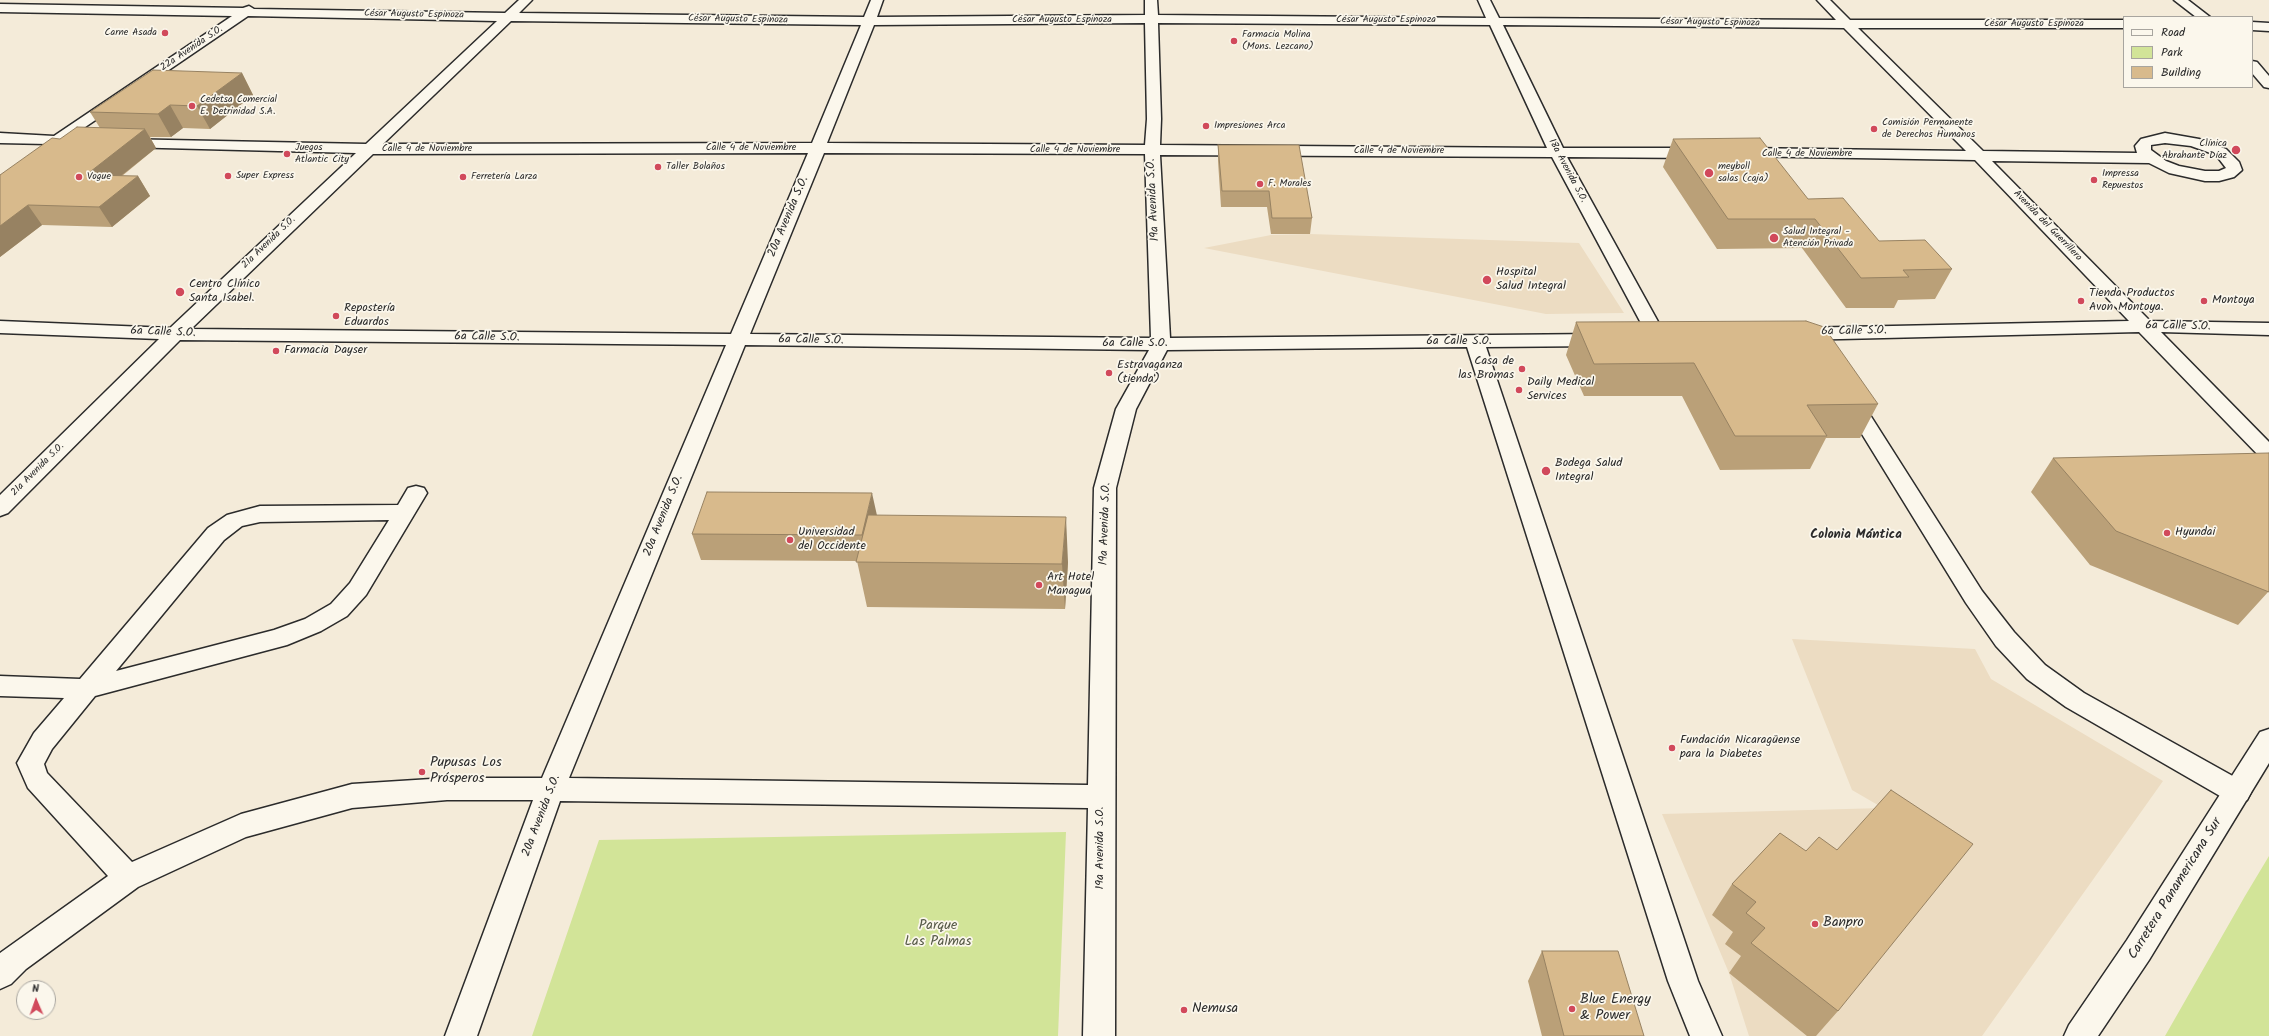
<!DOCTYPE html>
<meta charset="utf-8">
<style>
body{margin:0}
#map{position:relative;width:2269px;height:1036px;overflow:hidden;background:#f4ebd9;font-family:Kalam,sans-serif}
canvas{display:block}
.legend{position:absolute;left:2123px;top:16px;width:130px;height:72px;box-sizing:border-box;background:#fbf7ec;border:1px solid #a8a59f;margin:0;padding:5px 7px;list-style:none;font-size:12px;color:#2b2b2b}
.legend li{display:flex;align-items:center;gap:8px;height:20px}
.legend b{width:20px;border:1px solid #a8a59f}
.north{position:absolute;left:16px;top:980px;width:40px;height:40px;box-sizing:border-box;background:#fbf7ec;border:1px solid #a8a59f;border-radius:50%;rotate:358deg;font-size:11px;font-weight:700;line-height:16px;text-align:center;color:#2b2b2b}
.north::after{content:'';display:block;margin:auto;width:14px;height:18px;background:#d1495b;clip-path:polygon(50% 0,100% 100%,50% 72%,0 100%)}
</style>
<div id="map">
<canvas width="2269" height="1036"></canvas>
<ul class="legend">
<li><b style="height:5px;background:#fbf7ec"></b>Road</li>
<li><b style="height:11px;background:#d2e498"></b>Park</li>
<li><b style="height:11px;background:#d8ba8c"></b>Building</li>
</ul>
<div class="north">N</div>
</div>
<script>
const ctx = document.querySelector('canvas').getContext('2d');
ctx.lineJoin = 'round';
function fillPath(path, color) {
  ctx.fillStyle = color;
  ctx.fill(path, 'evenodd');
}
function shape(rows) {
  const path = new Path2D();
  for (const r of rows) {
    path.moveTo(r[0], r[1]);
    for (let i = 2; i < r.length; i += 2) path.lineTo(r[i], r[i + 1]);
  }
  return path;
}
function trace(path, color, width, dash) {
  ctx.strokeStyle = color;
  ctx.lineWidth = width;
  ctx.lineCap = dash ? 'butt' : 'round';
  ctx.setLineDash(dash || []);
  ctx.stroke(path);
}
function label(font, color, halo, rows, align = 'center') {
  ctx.font = font + ' Kalam,sans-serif';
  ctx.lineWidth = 3.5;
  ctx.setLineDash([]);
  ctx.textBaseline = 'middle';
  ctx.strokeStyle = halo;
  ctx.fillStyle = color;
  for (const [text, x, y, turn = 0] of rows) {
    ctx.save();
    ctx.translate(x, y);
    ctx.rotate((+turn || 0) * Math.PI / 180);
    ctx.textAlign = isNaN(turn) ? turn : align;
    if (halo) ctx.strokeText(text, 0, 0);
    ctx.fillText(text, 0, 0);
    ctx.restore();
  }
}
fillPath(shape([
 [1310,234,1579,243,1624,313,1546,314,1204,248,1271,235],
 [1792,639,1975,649,1991,679,2163,781,1982,1036,1749,1036,1729,973,1662,814,1883,808,1852,790]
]), '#ecdcc2');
fillPath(shape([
 [1066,832,1058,1036,532,1036,599,840],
 [2269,856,2269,1036,2165,1036,2245,896]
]), '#d2e498');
const minor = shape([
 [519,0,532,0,519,13,864,17,871,0,883,0,877,17,1145,15,1145,0,1157,0,1158,15,1486,18,1478,0,1490,0,1499,18,1836,20,1817,0,1830,0,1850,20,2124,20,2124,28,1858,28,1983,151,2137,153,2135,146,2141,139,2165,133,2199,139,2226,149,2239,162,2242,170,2234,177,2219,181,2205,181,2169,173,2149,163,1992,161,2150,321,2269,323,2269,335,2161,332,2269,442,2269,461,2262,459,2139,332,1798,340,1791,338,1789,334,1791,330,1798,328,2129,321,1975,160,1737,156,1734,153,1737,150,1742,148,1966,151,1844,28,1503,25,1563,148,1698,148,1703,150,1706,153,1703,156,1698,158,1567,157,1667,338,1665,342,1658,344,1651,342,1649,338,1552,157,1160,155,1170,338,1600,334,1607,336,1609,340,1607,344,1600,346,1486,347,1698,981,1722,1036,1690,1036,1668,981,1467,347,1167,350,1136,409,1116,488,1115,1036,1083,1036,1088,808,560,801,477,1036,445,1036,533,800,447,800,352,808,246,837,138,887,26,969,11,984,0,989,0,953,108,876,28,788,17,763,34,733,64,698,0,696,0,676,80,679,208,528,227,515,260,506,398,505,408,488,416,486,424,488,427,493,366,595,347,616,321,631,287,645,95,696,52,749,44,764,47,773,132,862,241,814,352,784,447,778,542,778,726,345,180,340,8,513,0,516,0,495,159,339,0,333,0,321,170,328,356,153,124,147,119,145,116,142,119,139,366,144,497,21,248,16,72,136,83,138,86,141,83,144,54,147,48,144,0,143,0,133,54,136,232,16,0,12,0,4,243,8,249,6,254,9,505,13,519,0],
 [511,21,861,25,812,143,383,144,511,21],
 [1145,23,1147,119,1145,145,827,143,874,25,1145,23],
 [1158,23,1490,25,1547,148,1160,145,1161,119,1158,23],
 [2165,143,2191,146,2216,155,2226,168,2219,171,2205,171,2179,166,2166,161,2151,150,2151,145,2165,143],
 [808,153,731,334,191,329,373,154,808,153],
 [824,153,1145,154,1151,338,750,334,824,153],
 [745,345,1149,350,1116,409,1094,488,1088,785,569,778,745,345],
 [389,520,350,583,331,604,305,619,274,630,116,671,224,540,242,526,260,522,389,520],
 [2174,0,2188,0,2210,17,2196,17,2174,0],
 [2252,22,2269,23,2269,31,2252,30,2252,22],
 [2252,61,2257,62,2269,76,2269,88,2264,87,2252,73,2252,61],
 [1851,394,1858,396,1982,591,2014,632,2045,665,2084,693,2247,784,2251,792,2247,800,2237,804,2227,800,2066,707,2027,679,1996,646,1966,603,1841,400,1844,396,1851,394]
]);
const highway = shape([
 [2269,729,2269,763,2149,960,2098,1036,2064,1036,2069,1025,2127,940,2260,732,2269,729]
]);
trace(minor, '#2b2b2b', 3);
trace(highway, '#2b2b2b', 3);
fillPath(minor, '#fbf7ec');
fillPath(highway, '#fbf7ec');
fillPath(shape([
 [242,73,253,95,210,129,183,128,171,137,150,137,156,148,122,176,138,176,150,196,112,227,42,225,0,257,0,175,100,128,90,112],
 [1673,139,1808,199,1879,241,1952,269,1935,299,1898,300,1894,308,1846,308,1802,248,1717,249,1663,167],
 [1218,145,1312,218,1310,234,1271,234,1267,207,1221,207,1218,161],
 [1576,322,1878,404,1860,438,1826,438,1810,469,1720,470,1682,396,1584,396,1566,355],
 [2053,458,2269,591,2238,625,2090,565,2031,492],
 [877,515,1068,562,1065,609,867,607,857,561,701,560,692,534],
 [1780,833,1838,1011,1816,1036,1807,1036,1729,973,1741,956,1725,944,1733,932,1712,915,1732,884],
 [1542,951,1644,1036,1542,1036,1528,981]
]), '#baa078');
fillPath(shape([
 [242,73,253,95,210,129,197,106],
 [170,105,183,128,171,137,158,114],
 [145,129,156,148,98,194,86,175],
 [138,176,150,196,112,227,99,207],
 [28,205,42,225,0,257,0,226],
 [872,493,878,520,868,561,862,535],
 [1066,517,1068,562,1065,609,1062,564]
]), '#978262');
const building = shape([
 [153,70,242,73,197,106,170,105,158,114,90,112,153,70],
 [77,127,145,129,86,175,138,176,99,207,28,205,0,226,0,175,52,138,60,139,77,127],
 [1760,138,1808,199,1843,198,1879,241,1925,240,1952,269,1903,270,1909,277,1861,278,1815,219,1728,219,1673,139,1760,138],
 [1218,145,1299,145,1312,218,1272,218,1269,191,1222,191,1218,145],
 [1806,321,1824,327,1878,404,1807,405,1827,436,1735,436,1694,363,1594,364,1576,322,1806,321],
 [2269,453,2269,592,2116,531,2053,458,2269,453],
 [707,492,872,493,862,535,692,534,707,492],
 [868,515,1066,517,1062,564,856,562,868,515],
 [1891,790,1973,844,1838,1011,1751,943,1765,928,1746,913,1756,902,1732,884,1780,833,1806,851,1819,837,1837,850,1891,790],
 [1542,951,1618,951,1644,1036,1564,1036,1542,951]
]);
fillPath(building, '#d8ba8c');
trace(building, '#978262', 1);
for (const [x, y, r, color] of [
 [165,33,4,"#d1495b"],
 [1234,41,4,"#d1495b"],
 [192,106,4,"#d1495b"],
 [1206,126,4,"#d1495b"],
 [1874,129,4,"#d1495b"],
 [2236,150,5,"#d1495b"],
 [287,154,4,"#d1495b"],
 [658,167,4,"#d1495b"],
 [1709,173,5,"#d1495b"],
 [228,176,4,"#d1495b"],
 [79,177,4,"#d1495b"],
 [463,177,4,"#d1495b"],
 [2094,180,4,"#d1495b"],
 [1260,184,4,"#d1495b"],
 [1774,238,5,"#d1495b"],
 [1487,280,5,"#d1495b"],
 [180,292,5,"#d1495b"],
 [2081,301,4,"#d1495b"],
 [2204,301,4,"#d1495b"],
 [336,316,4,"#d1495b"],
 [276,351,4,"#d1495b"],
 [1522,369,4,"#d1495b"],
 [1109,373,4,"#d1495b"],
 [1519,390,4,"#d1495b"],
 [1546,471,5,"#d1495b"],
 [2167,533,4,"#d1495b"],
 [790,540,4,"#d1495b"],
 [1039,585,4,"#d1495b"],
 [1672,748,4,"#d1495b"],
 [422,772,4,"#d1495b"],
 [1815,924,4,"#d1495b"],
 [1572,1009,4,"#d1495b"],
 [1184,1010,4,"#d1495b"]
]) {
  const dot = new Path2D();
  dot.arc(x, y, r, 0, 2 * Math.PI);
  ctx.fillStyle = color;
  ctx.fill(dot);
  trace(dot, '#fbf7ec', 1.5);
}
label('10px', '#2b2b2b', '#fbf7ec', [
 ["César Augusto Espinoza",414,15,1],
 ["César Augusto Espinoza",738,20,1],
 ["César Augusto Espinoza",1062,20],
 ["César Augusto Espinoza",1386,20],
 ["César Augusto Espinoza",1710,23,1],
 ["César Augusto Espinoza",2034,24],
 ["22a Avenida S.O.",192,49,-34],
 ["Calle 4 de Noviembre",751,148],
 ["Calle 4 de Noviembre",427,149],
 ["Calle 4 de Noviembre",1075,150],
 ["Calle 4 de Noviembre",1399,151],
 ["Calle 4 de Noviembre",1807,154],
 ["18a Avenida S.O.",1567,171,62],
 ["Avenida del Guerrillero",2047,226,46],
 ["21a Avenida S.O.",269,243,-44],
 ["21a Avenida S.O.",38,470,-45]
]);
label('10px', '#2b2b2b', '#fbf7ec', [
 ["Carne Asada",157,33,"right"],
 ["Farmacia Molina",1242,35],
 ["(Mons. Lezcano)",1242,47],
 ["Cedetsa Comercial",200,100],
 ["E. Detrinidad S.A.",200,112],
 ["Comisión Permanente",1882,123],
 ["de Derechos Humanos",1882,135],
 ["Impresiones Arca",1214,126],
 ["Clínica",2227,144,"right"],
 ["Abrahante Díaz",2227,156,"right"],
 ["Juegos",295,148],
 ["Atlantic City",295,160],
 ["Taller Bolaños",666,167],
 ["meyboll",1718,167],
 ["salas (caja)",1718,179],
 ["Impressa",2102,174],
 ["Repuestos",2102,186],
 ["Super Express",236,176],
 ["Vogue",87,177],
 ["Ferretería Larza",471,177],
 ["F. Morales",1268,184],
 ["Salud Integral -",1783,232],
 ["Atención Privada",1783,244]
], 'left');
label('12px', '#2b2b2b', '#fbf7ec', [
 ["19a Avenida S.O.",1154,200,-93],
 ["20a Avenida S.O.",789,217,-67],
 ["6a Calle S.O.",2178,327,1],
 ["6a Calle S.O.",1854,332,-1],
 ["6a Calle S.O.",163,333,2],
 ["6a Calle S.O.",487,338,1],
 ["6a Calle S.O.",811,341,1],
 ["6a Calle S.O.",1459,342],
 ["6a Calle S.O.",1135,344],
 ["20a Avenida S.O.",664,516,-68],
 ["19a Avenida S.O.",1106,524,-88],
 ["20a Avenida S.O.",542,816,-69],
 ["19a Avenida S.O.",1101,848,-90]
]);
label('12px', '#2b2b2b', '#fbf7ec', [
 ["Hospital",1496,273],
 ["Salud Integral",1496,287],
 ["Centro Clínico",189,285],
 ["Santa Isabel.",189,299],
 ["Tienda Productos",2089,294],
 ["Avon Montoya.",2089,308],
 ["Montoya",2212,301],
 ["Repostería",344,309],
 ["Eduardos",344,323],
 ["Farmacia Dayser",284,351],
 ["Casa de",1514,362,"right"],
 ["las Bromas",1514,376,"right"],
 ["Estravaganza",1117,366],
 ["(tienda)",1117,380],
 ["Daily Medical",1527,383],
 ["Services",1527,397],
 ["Bodega Salud",1555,464],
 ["Integral",1555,478],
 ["Universidad",798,533],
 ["del Occidente",798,547],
 ["Hyundai",2175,533],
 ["Art Hotel",1047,578],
 ["Managua",1047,592],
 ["Fundación Nicaragüense",1680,741],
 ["para la Diabetes",1680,755]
], 'left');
label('bold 13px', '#2b2b2b', '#fbf7ec', [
 ["Colonia Mántica",1856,536]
]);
label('14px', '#2b2b2b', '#fbf7ec', [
 ["Pupusas Los",430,764],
 ["Prósperos",430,780],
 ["Banpro",1823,924],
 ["Blue Energy",1580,1001],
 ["& Power",1580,1017],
 ["Nemusa",1192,1010]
], 'left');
label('14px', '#2b2b2b', '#fbf7ec', [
 ["Carretera Panamericana Sur",2176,889,-58]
]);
label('14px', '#555946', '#fbf7ec', [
 ["Parque",938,927],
 ["Las Palmas",938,943]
]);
</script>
